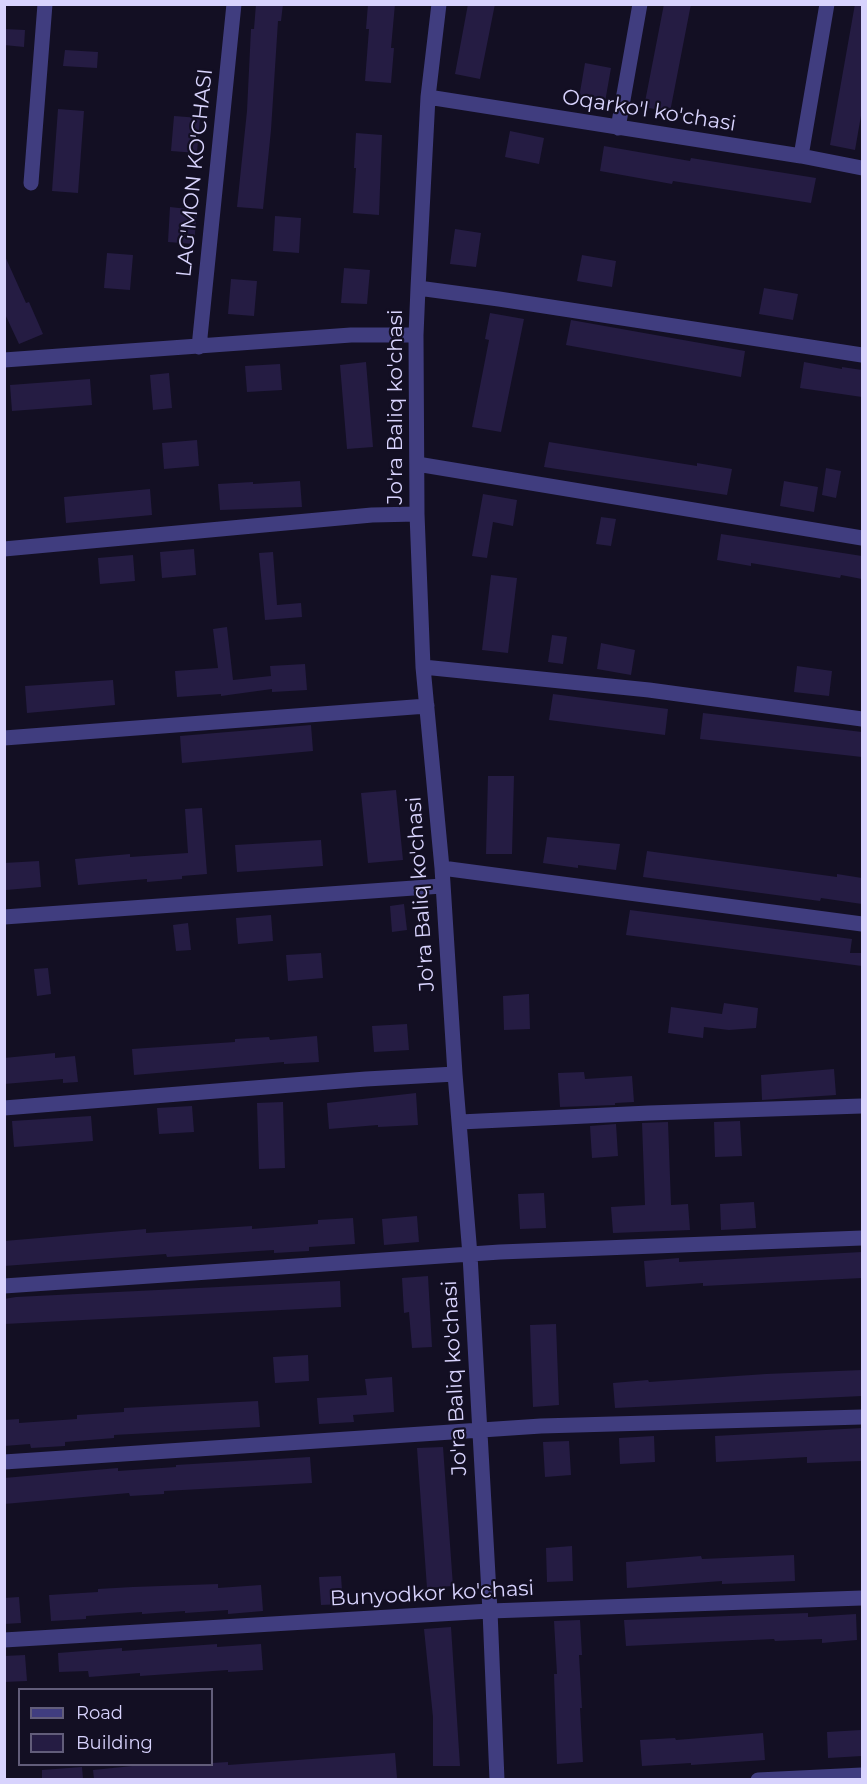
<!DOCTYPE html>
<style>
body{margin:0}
#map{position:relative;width:867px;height:1784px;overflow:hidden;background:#130f23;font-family:Montserrat,sans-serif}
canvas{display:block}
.frame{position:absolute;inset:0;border:6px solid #d8d3fd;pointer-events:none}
.legend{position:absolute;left:18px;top:1688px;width:195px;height:78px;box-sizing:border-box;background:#130f23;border:2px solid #625d7a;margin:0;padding:8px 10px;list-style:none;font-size:18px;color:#d8d3fd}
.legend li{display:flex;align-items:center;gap:12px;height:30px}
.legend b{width:30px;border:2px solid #625d7a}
</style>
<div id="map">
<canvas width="867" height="1784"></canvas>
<div class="frame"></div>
<ul class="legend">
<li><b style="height:8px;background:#403d7f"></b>Road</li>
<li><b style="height:16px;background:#251c43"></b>Building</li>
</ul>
</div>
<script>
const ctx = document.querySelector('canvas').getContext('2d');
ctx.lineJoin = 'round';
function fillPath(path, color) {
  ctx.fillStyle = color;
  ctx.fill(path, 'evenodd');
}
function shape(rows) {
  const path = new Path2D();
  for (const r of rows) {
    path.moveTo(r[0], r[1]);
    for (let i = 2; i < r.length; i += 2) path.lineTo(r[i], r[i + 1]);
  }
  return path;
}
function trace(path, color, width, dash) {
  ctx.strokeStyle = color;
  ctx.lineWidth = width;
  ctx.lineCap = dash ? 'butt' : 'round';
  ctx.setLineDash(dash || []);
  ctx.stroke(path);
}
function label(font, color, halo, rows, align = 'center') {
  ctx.font = font + ' Montserrat,sans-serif';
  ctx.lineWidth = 4.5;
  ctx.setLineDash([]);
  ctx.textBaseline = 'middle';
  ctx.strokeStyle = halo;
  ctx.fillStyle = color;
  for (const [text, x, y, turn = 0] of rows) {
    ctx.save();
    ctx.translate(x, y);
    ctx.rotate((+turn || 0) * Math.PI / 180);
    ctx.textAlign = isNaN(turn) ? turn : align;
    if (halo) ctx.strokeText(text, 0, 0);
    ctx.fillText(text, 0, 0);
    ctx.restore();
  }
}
fillPath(shape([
 [256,4,283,4,281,21,278,21,271,130,263,209,237,207,247,111,251,29,254,29],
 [368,4,395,4,391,48,394,48,391,83,365,81,369,29,366,29],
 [468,4,495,4,480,79,455,74],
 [664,4,691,4,670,112,644,107],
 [855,4,862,4,862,110,855,150,830,145],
 [4,29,25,30,24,47,4,45],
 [65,50,98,52,97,68,63,66],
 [585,63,611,68,605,102,579,98],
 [58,109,84,111,78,193,52,191],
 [174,116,200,118,197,153,171,151],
 [510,131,544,138,539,164,505,157],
 [356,133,382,135,379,215,353,213,356,168,354,168],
 [604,146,690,161,691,158,816,178,811,203,673,181,672,184,600,171],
 [170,207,197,210,194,244,168,242],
 [275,216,301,218,299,253,273,251],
 [455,229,481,233,476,267,450,264],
 [107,253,133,255,130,290,104,288],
 [4,254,26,303,29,302,43,334,19,344,4,312],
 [582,255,616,261,612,287,577,281],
 [344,268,370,270,367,304,341,303],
 [231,279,257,281,254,316,228,314],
 [764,288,798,294,793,320,759,314],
 [490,313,524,319,501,432,472,427,489,340,485,339],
 [571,320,745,351,741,377,566,345],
 [366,362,373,447,347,449,340,365],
 [804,362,842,369,842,367,862,370,862,397,800,388],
 [280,364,282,390,247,392,245,366],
 [169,373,172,408,153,410,150,375],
 [90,379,92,405,12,411,10,385],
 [197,440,199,466,164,469,162,443],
 [549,442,697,466,697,463,732,469,727,495,544,467],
 [826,468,841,471,836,498,822,495],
 [300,481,302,507,220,510,218,484,253,482,253,484],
 [784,481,818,487,814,512,780,506],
 [150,489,152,515,66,523,64,497],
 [483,494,517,500,513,526,493,522,487,558,472,556],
 [601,517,616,519,611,546,596,544],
 [721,534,862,556,862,579,841,575,840,578,751,563,751,566,717,560],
 [194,549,196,575,162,578,160,552],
 [273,552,277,605,301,603,302,617,265,620,259,553],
 [133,555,135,581,100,584,98,558],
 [491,575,517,578,508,653,482,650],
 [227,627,233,680,271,676,270,666,305,664,307,690,272,692,272,689,221,696,221,694,177,697,175,671,218,668,213,629],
 [552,635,567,637,563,664,548,662],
 [601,643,635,650,631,675,597,669],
 [797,666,832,671,829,696,794,692],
 [113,680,115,705,27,713,25,686],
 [553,694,668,709,665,735,549,720],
 [703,713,862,732,862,757,700,739],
 [311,725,313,751,182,763,180,736],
 [488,776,514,776,512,854,486,854],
 [396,790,403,860,368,863,361,793],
 [202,808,207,874,182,876,182,879,147,882,147,879,78,885,75,859,130,854,130,857,188,853,185,809],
 [547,837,620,844,616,870,578,865,578,868,543,863],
 [321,840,323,866,237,872,235,845],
 [647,851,837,877,837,874,862,878,862,904,821,898,820,901,643,877],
 [39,861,41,887,6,890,4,863],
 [404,904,407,930,392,932,390,906],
 [630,910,852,939,850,953,862,953,862,966,626,935],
 [271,915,273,941,238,944,236,918],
 [188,923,191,950,176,951,173,925],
 [321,953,323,978,288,981,286,955],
 [48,968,51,994,37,996,34,969],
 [529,994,530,1029,504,1030,503,996],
 [724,1003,758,1008,756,1028,729,1030,704,1027,703,1038,668,1033,671,1007,722,1014],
 [407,1024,409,1050,374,1052,372,1026],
 [317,1036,319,1062,284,1064,284,1062,134,1075,132,1049,235,1042,235,1039,269,1037,270,1040],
 [55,1053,55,1058,75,1056,78,1082,63,1083,63,1079,4,1084,4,1058],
 [834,1069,836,1095,762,1100,761,1075],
 [584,1072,585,1079,632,1076,634,1102,615,1103,615,1105,560,1107,558,1073],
 [416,1093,418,1125,378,1127,378,1125,329,1129,327,1103],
 [283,1102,285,1168,259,1169,257,1103],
 [192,1106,194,1132,159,1134,157,1108],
 [91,1116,93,1141,14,1147,12,1121],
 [740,1121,742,1156,715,1157,714,1122],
 [668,1122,671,1205,688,1204,690,1230,613,1233,611,1207,645,1205,642,1123],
 [616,1124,618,1156,592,1158,590,1126],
 [544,1193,546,1228,520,1229,518,1194],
 [754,1202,756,1228,721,1230,720,1204],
 [417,1216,419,1242,384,1245,382,1219],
 [353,1218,355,1244,309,1247,309,1251,274,1253,274,1250,167,1257,166,1254,4,1266,4,1241,146,1229,146,1233,252,1226,252,1229,318,1224,318,1220],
 [862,1252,862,1278,703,1286,703,1283,646,1287,644,1261,679,1258,679,1262],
 [428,1276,432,1347,412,1348,409,1312,404,1313,402,1278],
 [340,1281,341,1307,4,1324,4,1299,16,1297],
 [556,1324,559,1405,533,1407,530,1325],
 [308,1355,309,1381,275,1383,273,1357],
 [862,1370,862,1396,615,1408,613,1383,648,1380,649,1382,766,1374],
 [392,1377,394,1412,353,1415,354,1422,319,1424,317,1398,367,1395,365,1379],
 [258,1401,260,1427,114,1435,114,1438,65,1442,65,1446,31,1448,30,1444,4,1446,4,1420,19,1419,19,1423,77,1419,77,1415,124,1412,124,1408],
 [862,1428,862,1461,807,1463,807,1457,716,1462,715,1436],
 [654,1436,655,1462,620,1464,619,1438],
 [569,1441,571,1475,545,1477,543,1442],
 [443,1447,453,1586,427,1588,417,1448],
 [310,1457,312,1483,164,1491,164,1494,130,1496,129,1493,4,1504,4,1478,118,1468,118,1471,176,1467,176,1465],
 [572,1546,573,1581,547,1582,546,1548],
 [794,1555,795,1581,722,1584,722,1581,627,1588,626,1562,701,1556,702,1559],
 [341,1576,343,1604,321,1605,319,1577],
 [218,1584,218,1588,261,1585,263,1611,228,1614,228,1610,185,1613,185,1611,142,1614,142,1612,86,1616,86,1619,51,1621,49,1595,98,1592,98,1589,133,1587],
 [19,1597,21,1623,4,1624,4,1598],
 [808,1613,808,1617,856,1614,857,1640,822,1643,822,1639,775,1641,774,1639,626,1646,624,1620],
 [580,1620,582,1655,579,1655,582,1708,580,1708,583,1762,557,1764,554,1674,557,1674,554,1621],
 [451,1627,460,1766,433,1766,433,1717,424,1629],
 [217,1644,217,1647,261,1644,263,1670,228,1672,228,1670,140,1676,140,1673,89,1677,88,1671,59,1672,58,1653,122,1648,122,1651],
 [25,1655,27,1681,4,1682,4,1656],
 [861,1730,862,1756,828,1758,827,1732],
 [763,1733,765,1760,691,1765,691,1763,642,1766,640,1740,675,1738,676,1740],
 [395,1753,397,1778,94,1779,93,1770,142,1765,212,1764,212,1763,228,1762,228,1765],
 [82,1767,83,1779,42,1779,42,1770]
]), '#251c43');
trace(shape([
 [439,4,428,97,418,288,416,335,417,514,423,667,442,868,455,1074,470,1255,490,1611,497,1780],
 [428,97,801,156,862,168],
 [618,128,640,4],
 [801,156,827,4],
 [31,183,45,4],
 [418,288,499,299,862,355],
 [199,347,234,4],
 [4,360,351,335,416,335],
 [417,464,862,538],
 [4,549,372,515,417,514],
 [423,667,649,690,862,719],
 [4,738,427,706],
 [442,868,862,924],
 [4,917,442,886],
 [4,1108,366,1079,455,1074],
 [460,1122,649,1113,862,1106],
 [4,1286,500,1252,862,1238],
 [4,1462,541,1426,862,1417],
 [4,1640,490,1611,862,1598],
 [758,1780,862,1775]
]), '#403d7f', 15);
label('21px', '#d8d3fd', '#130f23', [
 ["Oqarko'l ko'chasi",649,111,9],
 ["LAG'MON KO'CHASI",195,173,-84],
 ["Jo'ra Baliq ko'chasi",396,407,-90],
 ["Jo'ra Baliq ko'chasi",421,894,-94],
 ["Jo'ra Baliq ko'chasi",455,1378,-93],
 ["Bunyodkor ko'chasi",432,1594,-3]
]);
</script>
